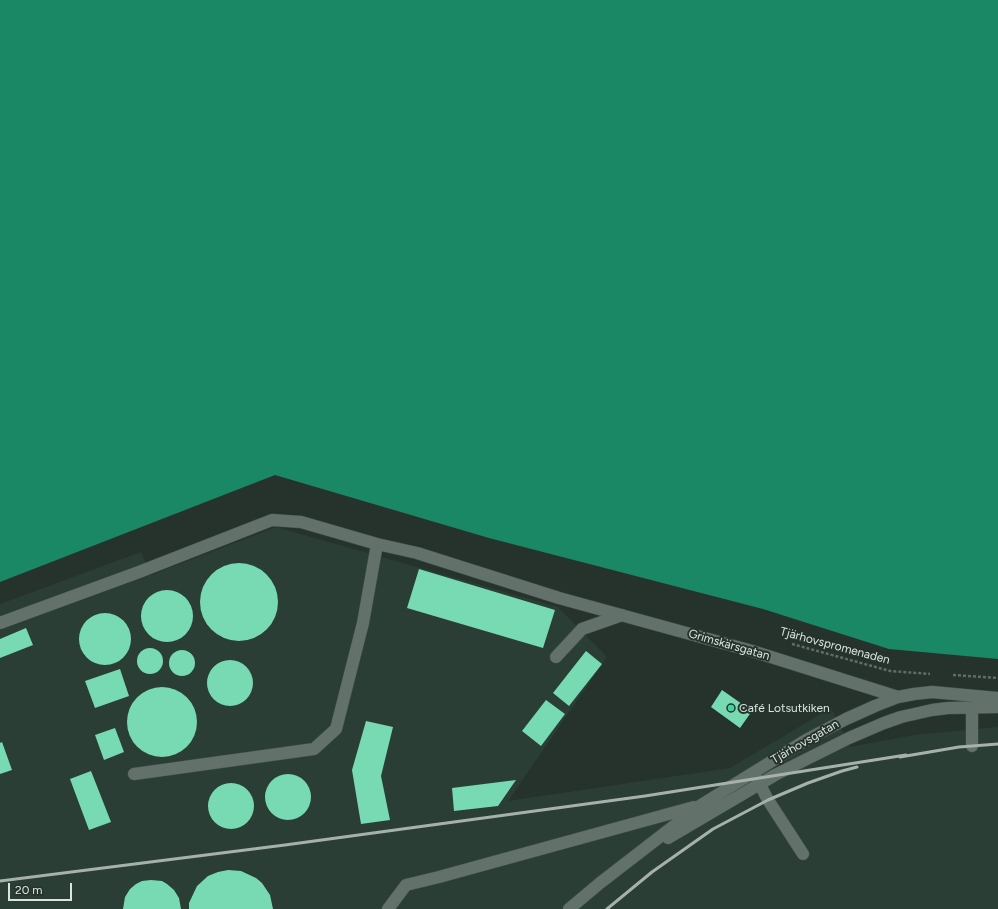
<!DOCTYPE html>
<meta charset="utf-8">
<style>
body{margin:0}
#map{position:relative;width:998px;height:909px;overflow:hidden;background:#26332d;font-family:Figtree,sans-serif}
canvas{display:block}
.scale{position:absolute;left:8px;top:883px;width:64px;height:18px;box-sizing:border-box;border:2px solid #dce4e0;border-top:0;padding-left:5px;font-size:12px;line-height:14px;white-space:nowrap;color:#dce4e0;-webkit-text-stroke:3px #26332d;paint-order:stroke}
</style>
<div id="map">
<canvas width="998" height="909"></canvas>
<div class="scale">20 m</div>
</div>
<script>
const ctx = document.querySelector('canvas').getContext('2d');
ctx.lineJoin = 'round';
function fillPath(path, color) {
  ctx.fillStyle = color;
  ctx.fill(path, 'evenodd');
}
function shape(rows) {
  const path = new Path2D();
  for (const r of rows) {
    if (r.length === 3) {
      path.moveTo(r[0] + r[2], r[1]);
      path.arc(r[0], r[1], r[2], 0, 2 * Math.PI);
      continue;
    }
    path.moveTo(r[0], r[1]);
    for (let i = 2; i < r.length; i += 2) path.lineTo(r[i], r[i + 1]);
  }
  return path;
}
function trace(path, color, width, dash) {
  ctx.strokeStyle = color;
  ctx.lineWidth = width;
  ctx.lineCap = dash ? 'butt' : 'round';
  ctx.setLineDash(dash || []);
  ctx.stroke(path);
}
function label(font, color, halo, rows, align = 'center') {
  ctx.font = font + ' Figtree,sans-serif';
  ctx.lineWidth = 4;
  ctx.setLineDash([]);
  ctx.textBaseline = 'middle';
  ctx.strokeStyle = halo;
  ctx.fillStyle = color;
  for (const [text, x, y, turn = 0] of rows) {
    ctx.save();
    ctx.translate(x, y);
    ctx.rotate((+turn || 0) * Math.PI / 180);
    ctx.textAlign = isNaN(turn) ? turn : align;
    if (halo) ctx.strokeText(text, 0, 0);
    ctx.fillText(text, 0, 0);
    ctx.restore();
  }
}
fillPath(shape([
 [276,527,558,607,607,657,508,801,730,768,831,708,850,747,914,735,998,727,998,909,0,909,0,604,141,552,151,575]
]), '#2a3e35');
fillPath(shape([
 [0,0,998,0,998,659,889,649,763,609,489,538,275,475,0,582]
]), '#1a8865');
fillPath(shape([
 [239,602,39],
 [419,569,555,610,543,648,407,608],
 [167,616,26],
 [105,639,26],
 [26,628,33,645,0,658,0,639],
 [150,661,13],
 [182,663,13],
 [586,651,602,664,569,706,553,693],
 [230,683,23],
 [120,669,129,696,95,708,85,681],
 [162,722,35],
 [722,690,752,711,740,728,711,707],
 [546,700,565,714,541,746,522,731],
 [366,721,393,727,381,776,390,820,361,824,352,770],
 [115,728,124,752,104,760,95,735],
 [2,742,12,770,0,774,0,743],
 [91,771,111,822,89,830,70,779],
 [288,797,23],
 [516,780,498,806,454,811,452,788],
 [231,806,23],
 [228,870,241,871,256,878,262,883,270,895,273,909,189,909,189,903,197,886,208,876,218,872],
 [151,880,162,881,167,884,174,890,179,898,181,909,123,909,125,897,130,889,136,884,142,881]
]), '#78dab2');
const minor = shape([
 [0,623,139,572,272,520,301,522,377,544,417,553,559,598,752,651,898,697],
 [556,657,582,629,622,615],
 [972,708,972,746],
 [134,774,314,749,336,729,363,623,377,544],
 [756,777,768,800,803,854],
 [668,838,775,775,849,738,884,723,901,717,932,710,948,708,998,707],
 [388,909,406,885,439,877,694,807],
 [569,909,600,883,701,805,806,740,846,719,875,706,898,697,914,694,932,692,998,698]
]);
trace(minor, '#444f4b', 13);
trace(shape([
 [792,644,890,671,930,674],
 [953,675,998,678]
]), '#616c67', 2.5, [3, 2]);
trace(minor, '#62716a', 12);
trace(shape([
 [900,757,959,747,998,744],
 [0,881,285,845,645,796,906,755],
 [607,909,652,872,713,829,768,800,808,783,842,771,857,767]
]), '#a7b1ac', 3);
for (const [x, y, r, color] of [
 [731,708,4,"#40d4a1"]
]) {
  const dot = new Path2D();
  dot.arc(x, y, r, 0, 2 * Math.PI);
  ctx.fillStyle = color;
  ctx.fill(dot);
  trace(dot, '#26332d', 1.5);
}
label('12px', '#dce4e0', '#26332d', [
 ["Grimskärsgatan",729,645,16],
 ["Tjärhovspromenaden",835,646,15],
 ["Tjärhovsgatan",805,742,-30]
]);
label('12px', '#dce4e0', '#26332d', [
 ["Café Lotsutkiken",739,708]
], 'left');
</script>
